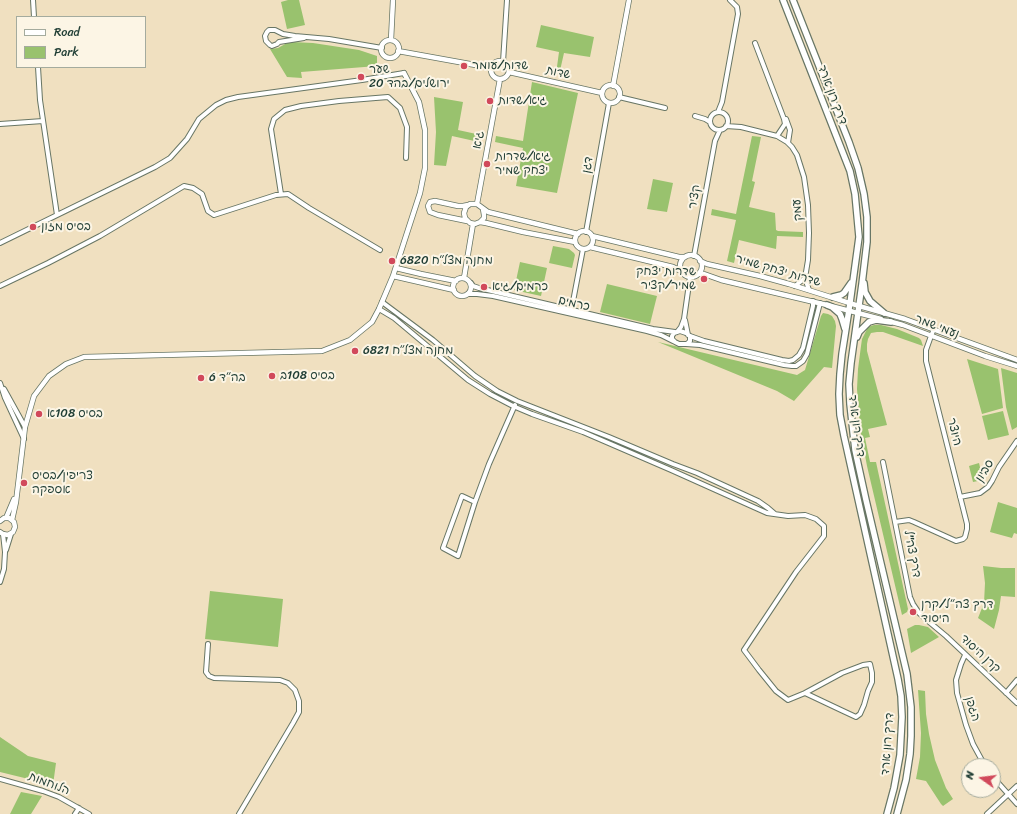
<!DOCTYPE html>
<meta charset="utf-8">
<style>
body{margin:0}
#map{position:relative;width:1017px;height:814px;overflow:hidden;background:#f0e0c0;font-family:Sriracha,sans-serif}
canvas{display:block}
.legend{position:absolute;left:16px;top:16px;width:130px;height:52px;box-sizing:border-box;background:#fcf5e5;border:1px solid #a4ab9e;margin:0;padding:5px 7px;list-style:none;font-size:12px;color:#1f3d34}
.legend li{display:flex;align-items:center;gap:8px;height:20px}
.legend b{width:20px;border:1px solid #a4ab9e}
.north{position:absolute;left:961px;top:758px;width:40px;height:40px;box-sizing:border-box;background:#fcf5e5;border:1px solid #a4ab9e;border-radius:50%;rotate:284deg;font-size:11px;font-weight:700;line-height:16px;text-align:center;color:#1f3d34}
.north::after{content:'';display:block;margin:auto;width:14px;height:18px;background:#d1495b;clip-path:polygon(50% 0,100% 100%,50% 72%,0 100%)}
</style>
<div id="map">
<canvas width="1017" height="814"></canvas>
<ul class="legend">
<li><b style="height:5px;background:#fff"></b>Road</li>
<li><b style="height:11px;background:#99c26e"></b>Park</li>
</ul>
<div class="north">N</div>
</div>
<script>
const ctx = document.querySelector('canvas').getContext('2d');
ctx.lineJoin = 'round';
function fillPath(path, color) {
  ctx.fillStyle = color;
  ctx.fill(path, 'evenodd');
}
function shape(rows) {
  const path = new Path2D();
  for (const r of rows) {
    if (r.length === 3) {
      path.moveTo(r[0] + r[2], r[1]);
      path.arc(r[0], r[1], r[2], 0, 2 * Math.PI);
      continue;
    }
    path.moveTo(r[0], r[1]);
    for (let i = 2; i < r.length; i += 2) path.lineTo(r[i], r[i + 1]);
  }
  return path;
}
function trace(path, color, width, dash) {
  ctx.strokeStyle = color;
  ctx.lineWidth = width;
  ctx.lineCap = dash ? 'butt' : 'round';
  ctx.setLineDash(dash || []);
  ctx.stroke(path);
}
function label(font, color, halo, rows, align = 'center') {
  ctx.font = font + ' Sriracha,"Playpen Sans Hebrew",sans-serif';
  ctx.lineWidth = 4;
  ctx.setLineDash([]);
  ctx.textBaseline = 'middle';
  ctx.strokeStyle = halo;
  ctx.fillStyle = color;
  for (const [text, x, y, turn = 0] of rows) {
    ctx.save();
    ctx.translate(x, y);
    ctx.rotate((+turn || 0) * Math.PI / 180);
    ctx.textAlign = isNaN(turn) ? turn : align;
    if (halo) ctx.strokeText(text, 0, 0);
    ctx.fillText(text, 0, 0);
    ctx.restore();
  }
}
fillPath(shape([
 [288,0,299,0,305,25,287,29,281,2],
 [541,25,594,37,590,57,564,53,559,75,556,74,559,52,536,47],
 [292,42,313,43,359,50,377,56,377,66,301,72,302,78,287,77,270,49,278,48,287,43],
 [532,82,578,93,557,193,516,186,523,148,495,142,496,136,523,141],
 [434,97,463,102,458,130,481,135,479,142,452,136,446,166,434,165,436,132],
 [752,136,761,137,752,181,755,182,749,207,775,213,776,230,778,231,803,232,803,237,777,236,776,249,739,240,734,263,727,261,736,220,711,215,712,209,736,214],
 [653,179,673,183,667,212,647,209],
 [553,246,569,249,574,253,575,255,572,268,549,263],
 [520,262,547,268,541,296,514,290],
 [607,284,657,296,650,324,600,312],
 [823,313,828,314,832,316,835,321,836,326,832,368,824,367,794,401,777,391,658,342,797,375,805,370,821,316],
 [874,325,881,325,897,329,919,338,921,340,923,346,883,332,877,332,871,333,868,339,867,344,867,351,887,425,868,429,870,437,865,438,870,462,876,462,908,609,907,612,902,615,867,466,860,429,857,389,858,369,861,346,862,339,868,327],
 [967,359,998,369,1003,408,982,414],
 [1001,368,1017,373,1017,427,1012,430,1006,407],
 [1003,411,1009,435,988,440,982,416],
 [979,463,983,480,973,482,969,466],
 [998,502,1017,508,1017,534,1014,533,1012,538,990,532],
 [983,566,1001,568,1015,568,1015,597,1001,596,999,610,994,629,978,618,984,603,985,583],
 [210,591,283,599,278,647,205,639],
 [915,625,919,625,928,627,939,637,911,653,907,629],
 [918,690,925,691,926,714,929,734,935,760,946,788,953,799,943,806,941,804,926,781,916,779,920,757,921,733],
 [0,737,28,756,56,763,53,785,0,772],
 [21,792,42,796,31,814,10,814]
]), '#99c26e');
const minor = shape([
 [33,0,34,17],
 [304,38,279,42,277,44,272,46,270,45,266,41,265,36,267,32,269,30,275,30,283,34,295,36,329,39,382,48],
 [755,43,784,119,785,124,777,136],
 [503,62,507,0],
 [38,67,40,100,57,215],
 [619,97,665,108],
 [718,112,722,102,738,14,737,7,730,0],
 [719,121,9],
 [695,116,705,119,710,122],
 [786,119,790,130,788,143],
 [0,124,43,121],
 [726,126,741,127,777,136,787,142,792,147,797,155,804,177,808,205,809,233,808,260,805,278,809,290],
 [281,194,271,129,274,119,285,110,301,106,339,101,388,97,400,108,407,127,406,158],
 [586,232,609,103],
 [0,243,155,167,170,158,187,139,199,119,216,105,226,100,238,97,362,80,404,73],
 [694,256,715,141,720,130],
 [471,283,473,286,479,288,653,329,675,332],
 [0,286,48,263,100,236,184,186,193,188,202,194,208,211,214,215,276,195,288,194,309,208,380,250],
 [795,286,805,278],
 [468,294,477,294,493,296,647,331,661,335,673,341],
 [382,302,433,340,475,376,497,391,517,401,609,437,673,464,697,473,758,501,768,508,775,514],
 [379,309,394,318,468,380,490,394,513,406,532,414,583,432,671,470,767,513,788,516,805,515,816,519,824,526,824,536,796,572,744,650,759,670,776,691,788,700,805,693,841,710,856,717,860,714,864,705,868,691,872,682,872,673,870,664,863,665,842,673,805,693],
 [571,312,583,249],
 [685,320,688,335],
 [680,331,686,333,690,336,690,341,687,344,679,344,675,342,672,339,672,336,674,333,680,331],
 [677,332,681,327,684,319,690,277],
 [690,336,704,341,782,360,789,361,793,360,799,355,803,348,813,306,813,301],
 [686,344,700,345,784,365,792,366,796,366,803,361,807,354,820,303],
 [0,383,5,398,24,439],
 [4,389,25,427],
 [883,462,910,597,913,604,919,613,928,621,946,636,1017,703],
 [960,497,980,493,988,487,992,481,999,467,1017,441],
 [475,502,462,496,443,548,458,556,475,502,489,464,515,405],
 [895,522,909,520,914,522,956,541,963,539,965,537,967,529,967,524,926,361,926,350,931,336,934,329],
 [6,550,11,534],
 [0,582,4,569,5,552,3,534],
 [208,644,206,672,209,676,214,678,280,680,288,683,295,690,299,701,299,712,293,723,239,814],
 [965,655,961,664,956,680,957,693,966,725,973,744,985,766],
 [1006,693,1017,680],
 [993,777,1017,804],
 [0,779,43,791,59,797,89,814],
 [75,814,79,808],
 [987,814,1017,786]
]);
const tertiary = shape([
 [391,40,393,0],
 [390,49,9],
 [398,51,492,68],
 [500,70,9],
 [509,72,602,93],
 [611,94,9],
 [613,86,629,0],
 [477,204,500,79],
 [483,209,484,215,484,218,480,222,475,224,470,223,465,218,464,213,466,207,470,204,477,204,488,212,578,234],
 [467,221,438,215,430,212,428,206,430,202,435,201,458,206,463,206,468,205],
 [480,222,486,223,523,232,575,242],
 [584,240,9],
 [592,236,679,257,685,257],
 [590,247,673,267,681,271],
 [691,266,11],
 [700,261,707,264,760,276,789,284,859,306,905,319,1017,360],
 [396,268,421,274,456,281],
 [698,274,704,274,721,280,827,305,881,319],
 [393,276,454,290],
 [464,278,473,224],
 [462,287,9],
 [888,321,903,325,985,356,1017,366],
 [6,518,14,499],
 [12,520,16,502,25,427,34,396,49,376,66,364,84,357,322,351,350,340,372,322,379,309,393,276,420,193,425,168,425,130,419,102,404,73],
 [0,521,4,518,9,518,14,522,15,527,13,532,8,535,3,534,0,532]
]);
const secondary = shape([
 [783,0,850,171,855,194,859,237,850,303,842,354,840,374,839,394,840,415,844,436,898,679,901,696,902,717,900,755,894,788,887,814],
 [793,0,849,142,858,168,864,194,867,217,867,242,862,284,851,363,849,384,850,404,855,450,866,500,907,674,911,707,911,736,910,754,906,780,897,814],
 [864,283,865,292,870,301,884,313],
 [833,297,841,295,844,293,851,283],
 [827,305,832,307,840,314,842,319,845,329],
 [857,337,859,332,869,322,876,320,891,322]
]);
trace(minor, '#687665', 6);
trace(tertiary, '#687665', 6);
trace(secondary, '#687665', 8);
trace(minor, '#fff', 4);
trace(tertiary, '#fff', 4.5);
trace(secondary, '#fff', 5.5);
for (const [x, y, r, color] of [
 [464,66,4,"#d1495b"],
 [361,77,4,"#d1495b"],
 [490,101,4,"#d1495b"],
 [487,164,4,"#d1495b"],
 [33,227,4,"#d1495b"],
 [392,261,4,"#d1495b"],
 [704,279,4,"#d1495b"],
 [484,287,4,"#d1495b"],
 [355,351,4,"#d1495b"],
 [272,376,4,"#d1495b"],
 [201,378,4,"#d1495b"],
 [39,414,4,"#d1495b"],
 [24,483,4,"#d1495b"],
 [913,612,4,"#d1495b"]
]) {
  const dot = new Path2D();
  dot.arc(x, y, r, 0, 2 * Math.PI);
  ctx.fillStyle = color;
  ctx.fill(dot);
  trace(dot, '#fcf5e5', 1.5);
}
label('12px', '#1f3d34', '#fcf5e5', [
 ["שדות/עומר",472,66],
 ["שער",369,70],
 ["ירושלים/בהד 20",369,84],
 ["גיא/שדות",498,101],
 ["גיא/שדרות",495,157],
 ["יצחק שמיר",495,171],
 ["בסיס מזון",41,227],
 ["מחנה מצל״ח 6820",400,261],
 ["שדרות יצחק",696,272,"right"],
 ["שמיר/קציר",696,286,"right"],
 ["כרמים/גיא",492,287],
 ["מחנה מצל״ח 6821",363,351],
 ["בסיס 108ב",280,376],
 ["בה״ד 6",209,378],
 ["בסיס 108א",47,414],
 ["צריפין/בסיס",32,476],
 ["אספקה",32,490],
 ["דרך צה״ל/קרן",921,605],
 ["היסוד",921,619]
], 'left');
label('12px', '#1f3d34', '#fcf5e5', [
 ["שדות",558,73,12],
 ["דרך רון ארד",832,95,69],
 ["גיא",479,140,-79],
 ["דגן",588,165,-80],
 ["קציר",695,197,-80],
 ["עמק",798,210,-95],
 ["שדרות יצחק שמיר",778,271,16],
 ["כרמים",574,304,13],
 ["נעמי שמר",937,327,21],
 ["דרך רון ארד",856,426,82],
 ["היוצר",954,432,76],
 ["סביון",985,471,-58],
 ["דרך צה\"ל",912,554,79],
 ["קרן היסוד",980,654,43],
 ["הגפן",972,709,73],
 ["דרך רון ארד",888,744,-86],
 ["הלוחמות",49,784,21]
]);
</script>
